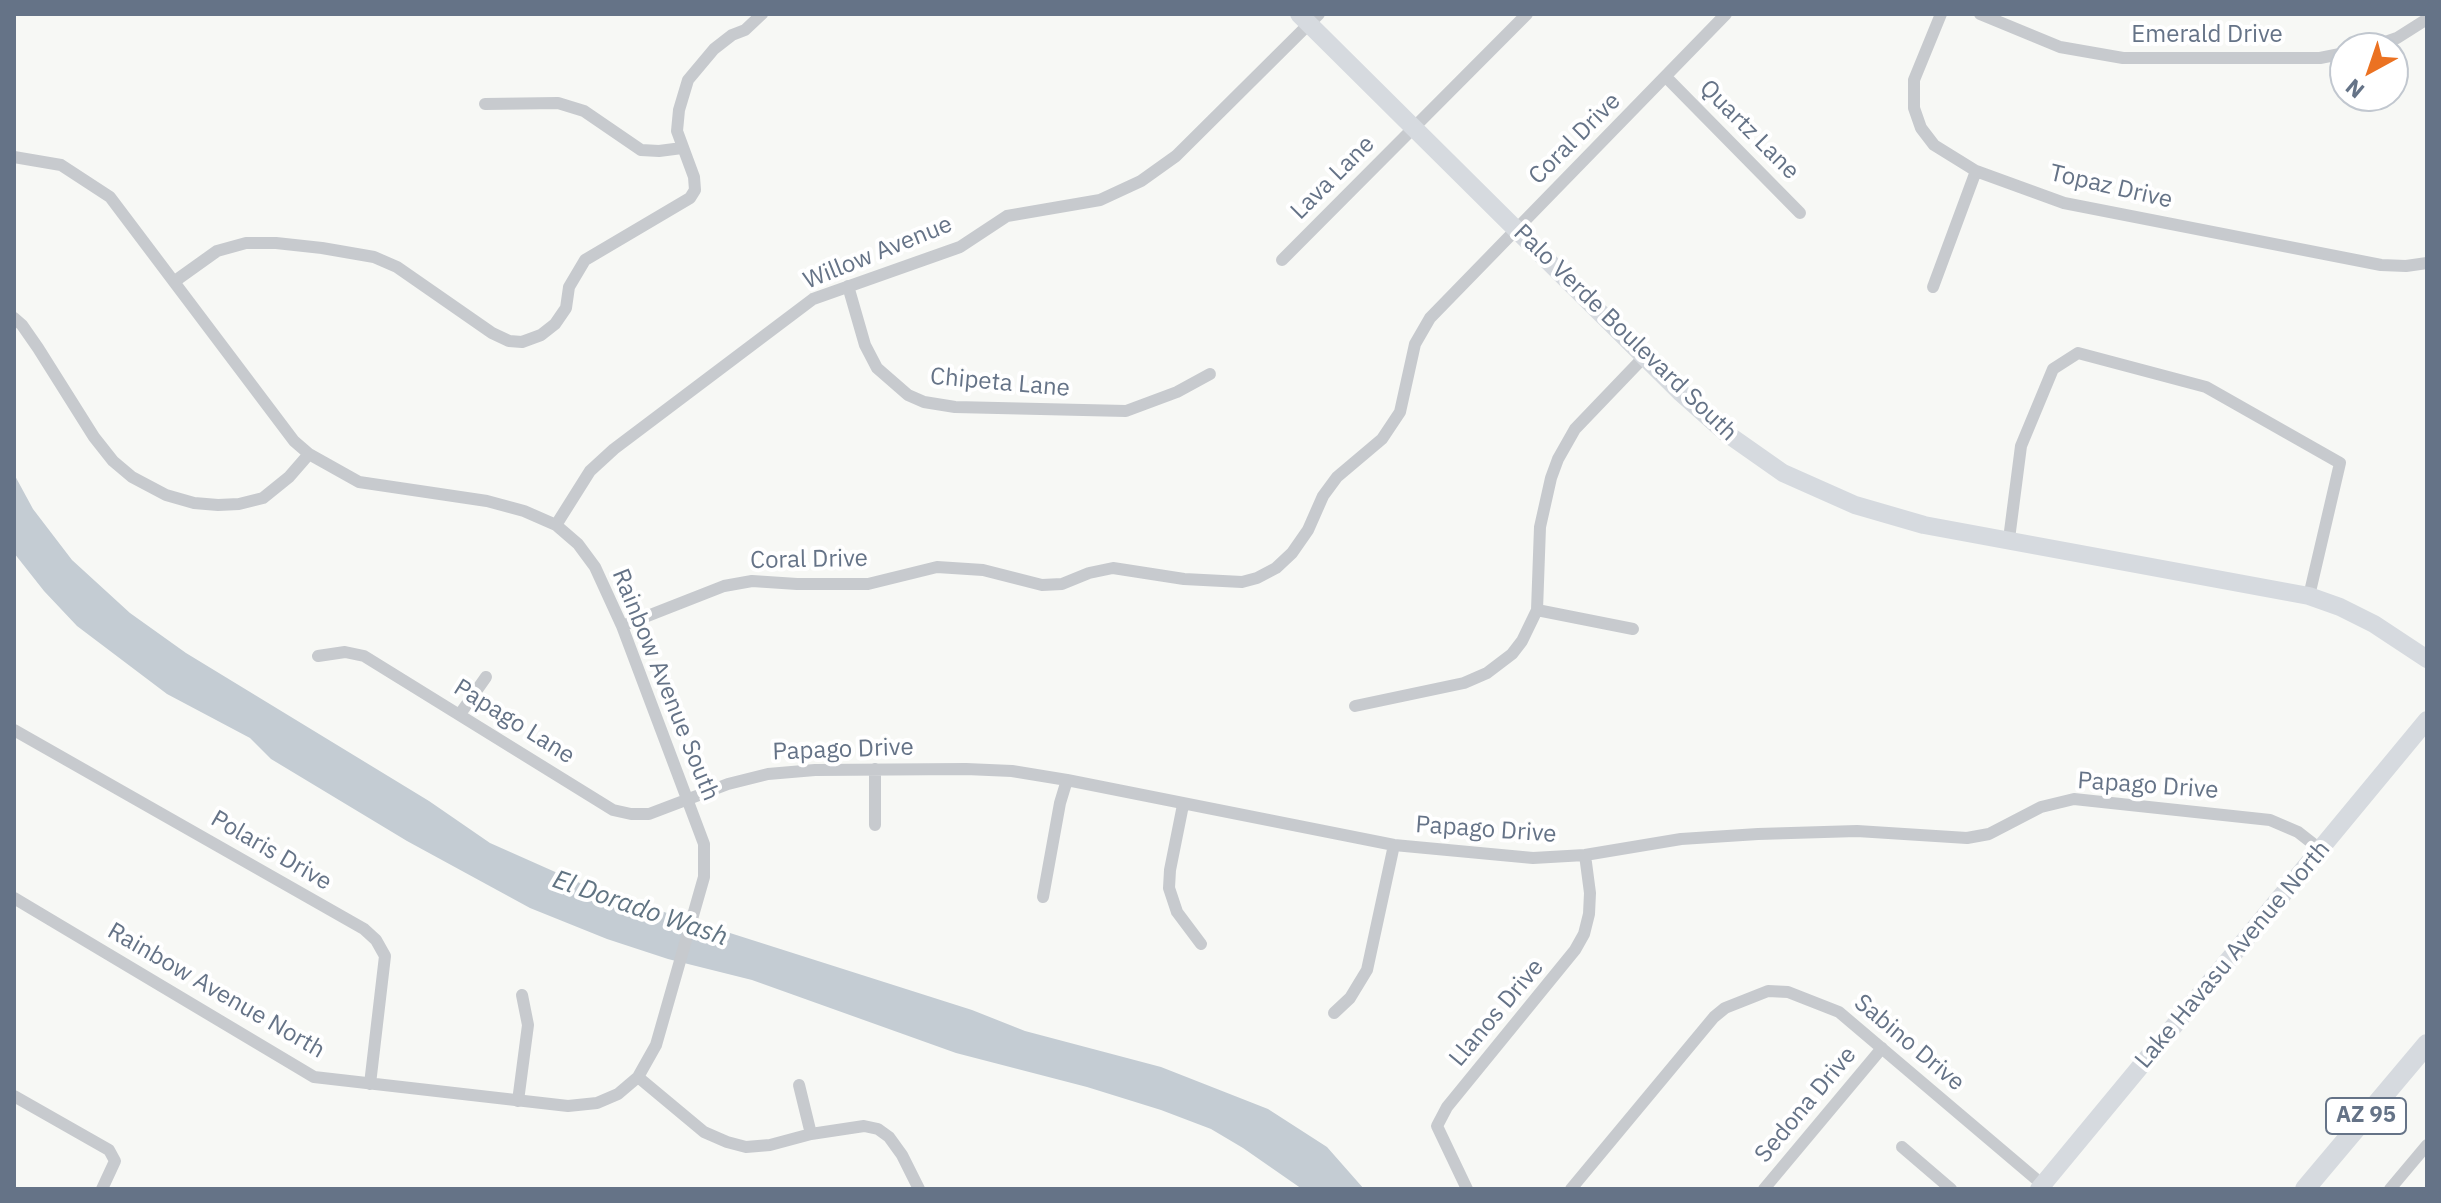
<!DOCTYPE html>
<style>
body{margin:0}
#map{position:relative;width:2441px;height:1203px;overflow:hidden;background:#f7f8f5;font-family:"IBM Plex Sans",sans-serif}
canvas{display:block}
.frame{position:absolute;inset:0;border:16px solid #657387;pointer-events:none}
.north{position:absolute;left:2329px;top:32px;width:80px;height:80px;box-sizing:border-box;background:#fff;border:2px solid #c1c7cf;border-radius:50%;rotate:220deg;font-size:22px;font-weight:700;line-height:32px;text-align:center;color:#657387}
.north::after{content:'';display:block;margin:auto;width:28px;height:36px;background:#eb7222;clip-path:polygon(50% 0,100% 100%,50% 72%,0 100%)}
</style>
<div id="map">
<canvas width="2441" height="1203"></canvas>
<div class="frame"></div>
<div class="north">N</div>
</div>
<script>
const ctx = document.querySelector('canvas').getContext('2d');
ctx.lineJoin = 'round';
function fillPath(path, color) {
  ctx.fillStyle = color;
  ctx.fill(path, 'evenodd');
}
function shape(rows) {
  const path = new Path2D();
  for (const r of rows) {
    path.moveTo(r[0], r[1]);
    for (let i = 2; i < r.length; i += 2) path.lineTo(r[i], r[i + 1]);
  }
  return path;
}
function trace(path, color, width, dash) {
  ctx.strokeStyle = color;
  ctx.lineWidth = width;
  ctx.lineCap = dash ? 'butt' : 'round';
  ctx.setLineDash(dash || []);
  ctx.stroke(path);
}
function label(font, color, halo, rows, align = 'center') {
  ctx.font = font + ' "IBM Plex Sans",sans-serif';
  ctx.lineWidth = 8;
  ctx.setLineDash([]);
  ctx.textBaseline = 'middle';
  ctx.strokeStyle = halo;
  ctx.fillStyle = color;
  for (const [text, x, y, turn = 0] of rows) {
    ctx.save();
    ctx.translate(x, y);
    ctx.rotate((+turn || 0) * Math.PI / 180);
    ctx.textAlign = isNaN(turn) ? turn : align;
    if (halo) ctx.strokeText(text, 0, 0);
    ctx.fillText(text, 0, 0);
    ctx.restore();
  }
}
fillPath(shape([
 [14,474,33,509,72,560,130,613,186,653,429,801,490,843,598,891,972,1010,1025,1031,1161,1067,1268,1109,1327,1147,1364,1189,1302,1189,1243,1148,1211,1129,1161,1110,1087,1087,956,1053,752,980,668,959,607,939,530,908,407,841,271,759,250,738,167,694,77,626,44,591,14,553]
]), '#c4ccd3');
trace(shape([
 [1941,14,1914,80,1914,108,1921,128,1934,145,1976,171,2064,203,2381,265,2406,266,2427,263],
 [1980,14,2060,47,2123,58,2320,58,2345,53],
 [2368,48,2397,38,2427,19],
 [1666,77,1800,213],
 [485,104,558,103,584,111,641,150,659,151,682,148],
 [14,157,61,165,110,197,294,441,309,454,359,482,487,501,524,511,556,525,578,544,595,567,622,626,704,844,704,877,656,1045,638,1077,618,1094,597,1103,568,1106,314,1077,14,898],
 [1282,260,1527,14],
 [175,281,217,251,246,243,276,243,322,248,374,257,397,267,492,333,509,341,522,342,541,335,555,324,566,308,569,287,585,260,690,198,695,190,694,177,677,131,679,110,688,80,714,49,732,35,745,30,762,14],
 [848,286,865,345,877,368,908,395,924,402,955,407,1126,411,1177,392,1210,374],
 [1933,287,1976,171],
 [14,318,22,325,38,348,94,437,113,461,132,477,166,495,194,503,218,505,239,504,263,498,289,477,309,454],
 [556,525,590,471,614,449,813,299,960,247,1007,216,1100,200,1141,181,1176,156,1319,14],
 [2009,539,2021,446,2053,369,2078,353,2206,387,2340,463,2309,596],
 [1537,610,1633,629],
 [622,626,724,586,752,581,797,584,868,584,937,567,983,570,1042,585,1062,584,1089,573,1113,568,1184,579,1242,582,1257,578,1276,568,1292,553,1308,530,1323,496,1337,477,1382,439,1400,412,1415,344,1430,318,1726,14],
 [318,656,345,652,364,656,613,810,631,814,649,814,728,784,768,774,815,770,966,769,1012,771,1067,780,1394,845,1533,858,1585,855,1681,839,1758,834,1857,831,1967,838,1989,834,2041,807,2074,799,2270,820,2298,832,2321,850],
 [1355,706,1464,683,1487,673,1512,654,1522,641,1537,610,1540,527,1551,478,1558,459,1575,429,1644,357],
 [460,714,486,677],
 [14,730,364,929,376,940,385,956,370,1084],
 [875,769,875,825],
 [1183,805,1170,870,1169,888,1177,912,1201,944],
 [1043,897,1060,803,1067,780],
 [1334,1013,1350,998,1367,970,1394,845],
 [638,1077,704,1132,727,1142,746,1147,770,1145,811,1134,864,1126,878,1129,889,1137,902,1155,919,1189],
 [799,1085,811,1134],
 [14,1096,109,1150,115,1161,102,1189],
 [518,1101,528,1025,522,995],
 [1902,1147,1951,1189],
 [1467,1189,1437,1126,1447,1107,1575,950,1584,934,1589,914,1590,893,1585,855],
 [1571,1189,1714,1017,1725,1008,1768,991,1788,992,1839,1012,2043,1185],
 [1764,1189,1882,1048],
 [2390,1189,2427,1145]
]), '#c7cace', 12);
trace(shape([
 [1299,14,1681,393,1726,433,1783,473,1855,505,1924,525,2309,596,2340,607,2374,624,2427,659],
 [2039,1189,2427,720]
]), '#d6dadf', 18);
trace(shape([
 [2305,1189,2427,1044]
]), '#d6dadf', 20);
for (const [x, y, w] of [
 [2366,1116,80]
]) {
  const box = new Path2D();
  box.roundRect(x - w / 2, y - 18, w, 36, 6);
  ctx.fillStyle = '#fff';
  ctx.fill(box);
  trace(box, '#657387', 2);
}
label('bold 22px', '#657387', null, [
 ["AZ 95",2366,1116]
]);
label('24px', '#657387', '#fff', [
 ["Emerald Drive",2207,35],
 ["Quartz Lane",1749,130,45],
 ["Coral Drive",1575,139,-45],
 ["Lava Lane",1333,178,-45],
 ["Topaz Drive",2111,187,13],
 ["Willow Avenue",878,253,-22],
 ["Palo Verde Boulevard South",1625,333,44],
 ["Chipeta Lane",1000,383,5],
 ["Coral Drive",809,560,-1],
 ["Rainbow Avenue South",665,685,68],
 ["Papago Lane",514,722,32],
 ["Papago Drive",843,750,-2],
 ["Papago Drive",2148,786,4],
 ["Papago Drive",1486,830,4],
 ["Polaris Drive",271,851,30],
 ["Lake Havasu Avenue North",2233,955,-50],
 ["Rainbow Avenue North",216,991,30],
 ["Llanos Drive",1497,1013,-50],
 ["Sabino Drive",1909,1043,40],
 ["Sedona Drive",1806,1105,-50]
]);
label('italic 26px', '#617483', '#fff', [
 ["El Dorado Wash",640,909,19]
]);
</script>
